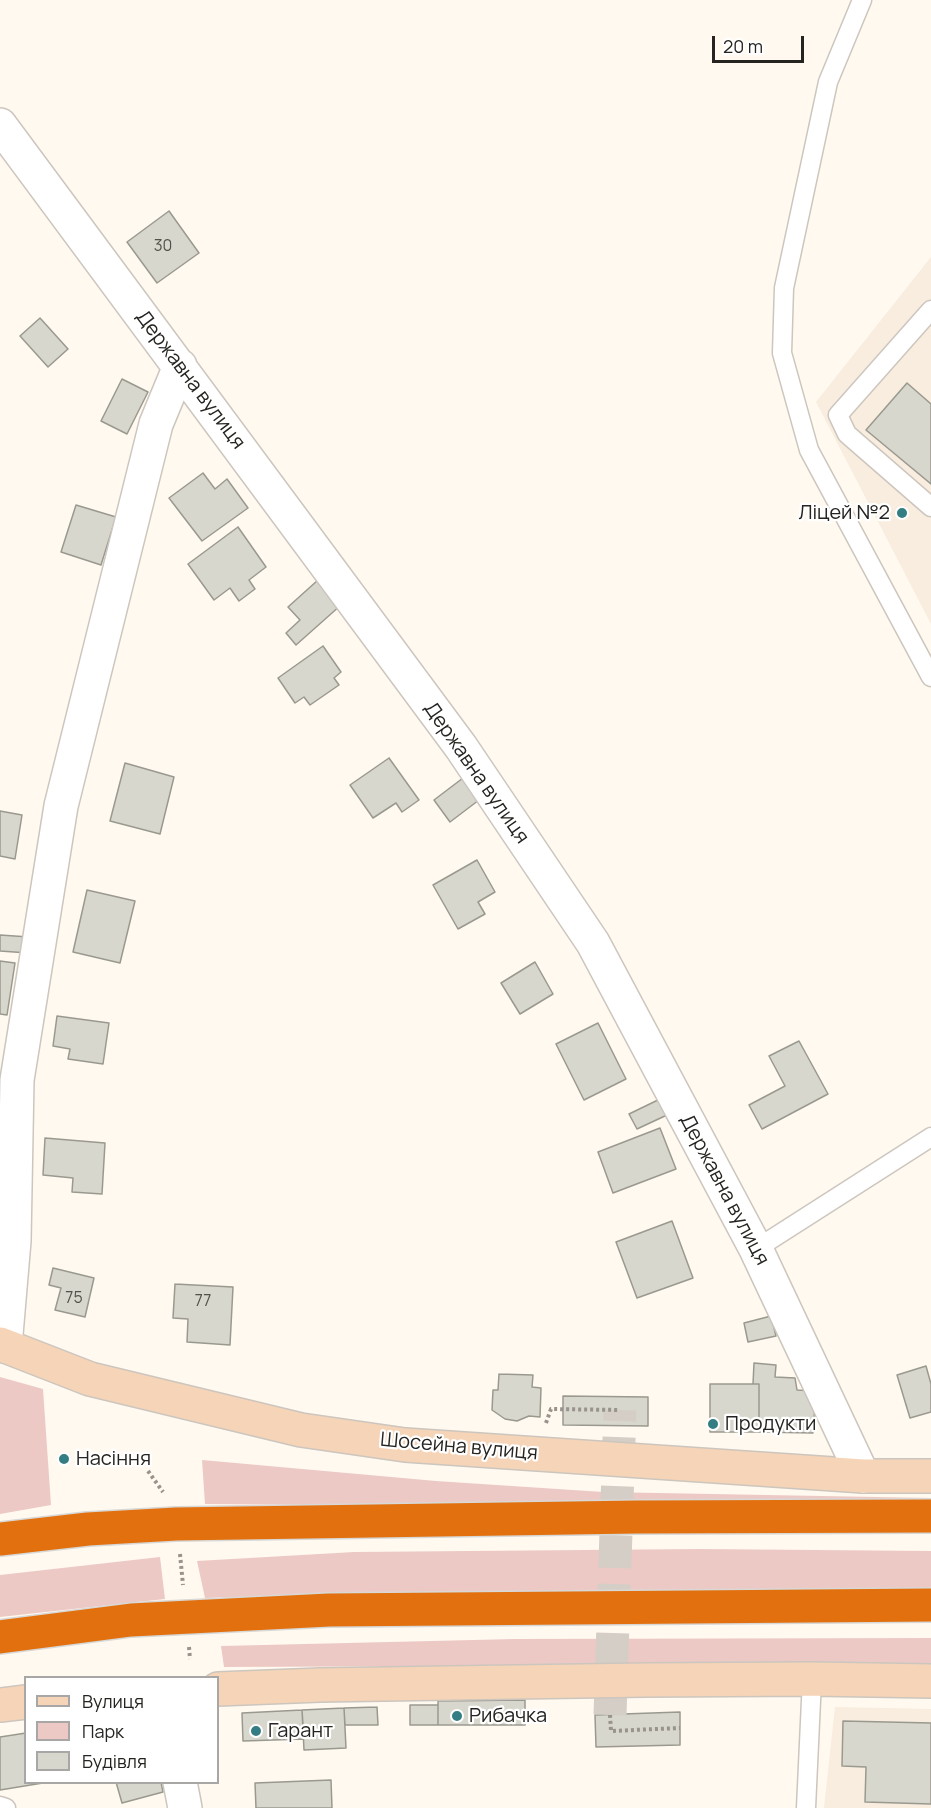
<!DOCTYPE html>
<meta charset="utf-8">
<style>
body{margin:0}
#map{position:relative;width:931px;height:1808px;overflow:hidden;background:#fff9f0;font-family:Manrope,sans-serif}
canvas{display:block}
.legend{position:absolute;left:24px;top:1676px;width:195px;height:108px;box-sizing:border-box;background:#fff;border:2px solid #a8a7a6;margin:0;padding:8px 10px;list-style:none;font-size:18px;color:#262420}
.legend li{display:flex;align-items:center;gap:12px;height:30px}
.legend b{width:30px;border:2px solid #a8a7a6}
.scale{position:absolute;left:712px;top:36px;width:92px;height:27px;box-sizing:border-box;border:3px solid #262420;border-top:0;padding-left:8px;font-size:18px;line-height:21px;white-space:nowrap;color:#262420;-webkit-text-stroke:4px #fff;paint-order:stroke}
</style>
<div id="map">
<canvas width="931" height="1808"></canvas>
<ul class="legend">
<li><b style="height:8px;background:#f6d4b7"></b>Вулиця</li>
<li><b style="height:16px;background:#edc9c5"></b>Парк</li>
<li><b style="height:16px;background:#d8d7cd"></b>Будівля</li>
</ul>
<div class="scale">20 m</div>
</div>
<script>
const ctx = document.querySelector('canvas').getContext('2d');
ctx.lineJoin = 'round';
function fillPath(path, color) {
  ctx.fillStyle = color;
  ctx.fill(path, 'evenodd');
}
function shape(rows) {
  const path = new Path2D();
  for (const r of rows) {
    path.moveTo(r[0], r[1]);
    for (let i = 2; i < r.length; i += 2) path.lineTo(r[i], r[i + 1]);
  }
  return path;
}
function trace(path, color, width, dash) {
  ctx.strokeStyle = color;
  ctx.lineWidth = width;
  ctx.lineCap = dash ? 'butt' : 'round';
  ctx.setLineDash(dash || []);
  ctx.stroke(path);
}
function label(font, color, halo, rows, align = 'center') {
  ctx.font = font + ' Manrope,sans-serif';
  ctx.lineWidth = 4.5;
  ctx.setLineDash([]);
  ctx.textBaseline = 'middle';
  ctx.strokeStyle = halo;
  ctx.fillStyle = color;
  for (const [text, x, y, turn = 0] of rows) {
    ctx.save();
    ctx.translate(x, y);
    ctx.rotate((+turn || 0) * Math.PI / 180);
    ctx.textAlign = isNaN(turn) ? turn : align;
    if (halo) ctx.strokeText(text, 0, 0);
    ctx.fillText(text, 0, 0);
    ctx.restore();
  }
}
fillPath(shape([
 [931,257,931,624,816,402],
 [835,1707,931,1709,931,1808,824,1808]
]), '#f8edde');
fillPath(shape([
 [0,1377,43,1389,51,1505,0,1514],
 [202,1460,436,1481,603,1492,931,1498,931,1510,205,1504],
 [699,1549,931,1551,931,1590,333,1594,205,1598,197,1561,354,1552],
 [160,1557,165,1599,0,1617,0,1575],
 [931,1638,931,1664,224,1667,221,1646,515,1639]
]), '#edc9c5');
const building = shape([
 [169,211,199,253,157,283,127,242,169,211],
 [40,318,68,349,48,367,20,336,40,318],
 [122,379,148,392,127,434,101,421,122,379],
 [907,383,931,404,931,484,866,430,907,383],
 [203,473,215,489,227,479,248,508,202,541,169,498,203,473],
 [76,505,116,517,101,565,61,552,76,505],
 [238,527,266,567,249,580,255,589,239,601,230,588,214,600,188,564,238,527],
 [318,580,341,605,296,645,286,633,300,620,288,607,318,580],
 [323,646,341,672,334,678,339,685,310,705,304,697,295,703,278,678,323,646],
 [389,758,419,800,402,812,396,803,373,818,350,785,389,758],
 [125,763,174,777,160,834,110,821,125,763],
 [463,778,479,800,450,822,434,800,463,778],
 [0,811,22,815,15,859,0,856,0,811],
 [477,860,495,892,478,902,485,914,458,929,433,885,477,860],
 [87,890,135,901,120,963,73,952,87,890],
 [0,935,29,937,28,953,0,951,0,935],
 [0,961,15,963,7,1015,0,1014,0,961],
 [535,962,553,994,520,1014,501,983,535,962],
 [57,1016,109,1023,103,1064,68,1059,70,1049,53,1046,57,1016],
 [598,1023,626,1079,584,1100,556,1044,598,1023],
 [799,1041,828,1094,762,1129,749,1105,785,1086,769,1056,799,1041],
 [660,1099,667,1115,637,1129,629,1114,660,1099],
 [660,1128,676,1169,613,1193,598,1152,660,1128],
 [45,1138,105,1143,102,1194,72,1192,73,1178,43,1175,45,1138],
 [672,1221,693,1278,637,1298,616,1242,672,1221],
 [53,1268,94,1278,85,1317,55,1310,61,1288,49,1285,53,1268],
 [175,1284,233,1287,230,1345,187,1342,188,1319,173,1318,175,1284],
 [771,1316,776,1336,748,1342,744,1323,771,1316],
 [754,1363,776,1365,775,1377,795,1378,797,1390,816,1391,813,1433,759,1432,759,1384,753,1384,754,1363],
 [926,1366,931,1384,931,1412,910,1418,897,1375,926,1366],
 [499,1374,533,1375,532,1387,541,1388,540,1417,529,1416,517,1421,505,1419,492,1410,493,1390,498,1390,499,1374],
 [710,1384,759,1384,759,1432,710,1432,710,1384],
 [563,1396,648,1397,648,1426,563,1425,563,1396],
 [525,1700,525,1725,438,1725,438,1701,525,1700],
 [410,1705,438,1705,438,1725,410,1725,410,1705],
 [377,1707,378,1725,345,1725,344,1708,377,1707],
 [344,1708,346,1748,304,1750,302,1710,344,1708],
 [302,1710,304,1739,243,1741,242,1713,302,1710],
 [680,1712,680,1745,596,1747,595,1715,680,1712],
 [843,1721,931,1723,931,1804,865,1802,866,1767,842,1766,843,1721],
 [26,1733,26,1782,49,1782,0,1790,0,1737,26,1733],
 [331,1780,332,1808,256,1808,255,1783,331,1780],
 [116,1782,161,1782,163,1792,122,1803,116,1782]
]);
fillPath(building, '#d8d7cd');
trace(building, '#9a9990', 1.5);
trace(shape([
 [610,1715,620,1410]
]), '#d4cec6', 33, [33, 16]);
const lane = shape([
 [862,0,828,82,784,288,782,353,809,450,931,677],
 [931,310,838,415,847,434,931,507],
 [756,1249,931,1137],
 [0,1806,6,1808],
 [806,1808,812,1679]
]);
const street = shape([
 [0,125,461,747,593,943,756,1249,863,1476],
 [5,1346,14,1241,17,1080,61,806,156,424,180,366],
 [180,1782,185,1808]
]);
const secondary = shape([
 [0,1344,90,1379,301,1430,405,1445,863,1476,931,1476],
 [218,1689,320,1685,646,1680,812,1679,931,1681],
 [0,1705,26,1702]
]);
const highway = shape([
 [0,1539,88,1529,176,1524,637,1517,931,1516],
 [0,1637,131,1620,329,1610,931,1605]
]);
trace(lane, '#ccc6be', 21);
trace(street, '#ccc6be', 36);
trace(secondary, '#ccc6be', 36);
trace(highway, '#d8d8d7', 36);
trace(shape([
 [546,1423,551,1409,620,1410],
 [148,1471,163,1492],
 [180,1554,183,1585],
 [189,1647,190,1659],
 [610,1715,611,1731,680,1728]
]), '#98948d', 4, [3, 3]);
trace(lane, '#fff', 18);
trace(street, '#fff', 33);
trace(secondary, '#f6d4b7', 33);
trace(highway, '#e2700e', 33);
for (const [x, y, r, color] of [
 [902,513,6,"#347d83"],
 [713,1424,6,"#347d83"],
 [64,1459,6,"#347d83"],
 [457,1716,6,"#347d83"],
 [256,1731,6,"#347d83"]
]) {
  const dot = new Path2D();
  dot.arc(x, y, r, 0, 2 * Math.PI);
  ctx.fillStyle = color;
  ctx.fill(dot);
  trace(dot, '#fff', 2);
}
label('16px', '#52514b', null, [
 ["30",163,247],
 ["75",74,1299],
 ["77",203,1302]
]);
label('20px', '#262420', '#fff', [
 ["Державна вулиця",190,380,53],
 ["Державна вулиця",476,773,55],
 ["Державна вулиця",724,1190,62],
 ["Шосейна вулиця",459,1447,5]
]);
label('20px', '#262420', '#fff', [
 ["Ліцей №2",890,513,"right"],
 ["Продукти",725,1424],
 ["Насіння",76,1459],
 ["Рибачка",469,1716],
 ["Гарант",268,1731]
], 'left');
</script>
